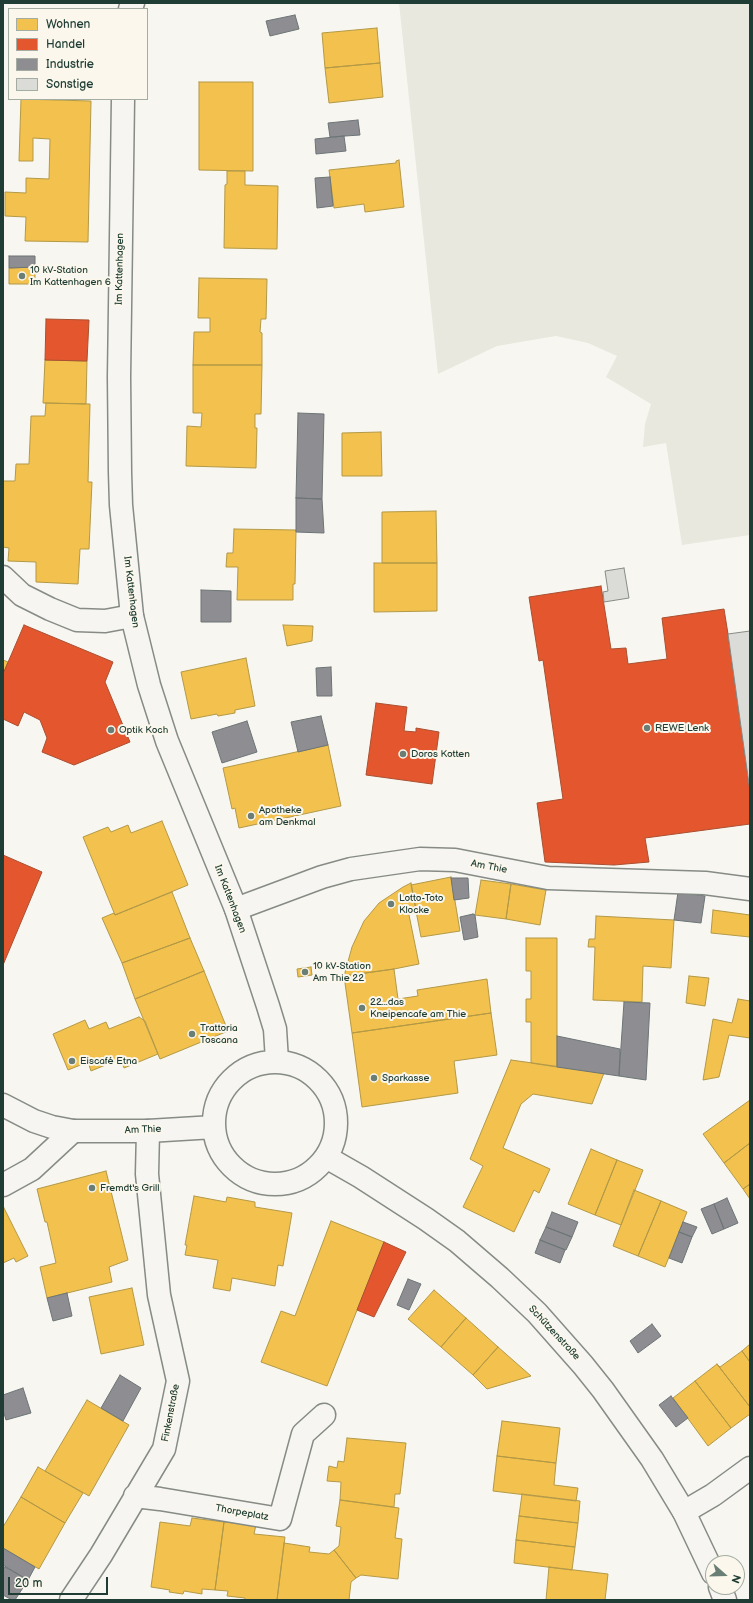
<!DOCTYPE html>
<meta charset="utf-8">
<style>
body{margin:0}
#map{position:relative;width:753px;height:1603px;overflow:hidden;background:#f8f6f0;font-family:"Balsamiq Sans",sans-serif}
canvas{display:block}
.frame{position:absolute;inset:0;border:4px solid #1f3d34;pointer-events:none}
.legend{position:absolute;left:8px;top:8px;width:140px;height:92px;box-sizing:border-box;background:#fbf7ec;border:1px solid #a3ada2;margin:0;padding:5px 7px;list-style:none;font-size:12px;color:#1f3d34}
.legend li{display:flex;align-items:center;gap:8px;height:20px}
.legend b{width:20px;border:1px solid #a3ada2}
.north{position:absolute;left:705px;top:1555px;width:40px;height:40px;box-sizing:border-box;background:#fbf7ec;border:1px solid #a3ada2;border-radius:50%;rotate:110deg;font-size:11px;font-weight:700;line-height:16px;text-align:center;color:#1f3d34}
.north::after{content:'';display:block;margin:auto;width:14px;height:18px;background:#6b7e76;clip-path:polygon(50% 0,100% 100%,50% 72%,0 100%)}
.scale{position:absolute;left:8px;top:1577px;width:100px;height:18px;box-sizing:border-box;border:2px solid #1f3d34;border-top:0;padding-left:5px;font-size:12px;line-height:14px;white-space:nowrap;color:#1f3d34;-webkit-text-stroke:3px #fbf7ec;paint-order:stroke}
</style>
<div id="map">
<canvas width="753" height="1603"></canvas>
<div class="frame"></div>
<ul class="legend">
<li><b style="height:11px;background:#f2c14e"></b>Wohnen</li>
<li><b style="height:11px;background:#e4572e"></b>Handel</li>
<li><b style="height:11px;background:#8d8d92"></b>Industrie</li>
<li><b style="height:11px;background:#dbdbd7"></b>Sonstige</li>
</ul>
<div class="north">N</div>
<div class="scale">20 m</div>
</div>
<script>
const ctx = document.querySelector('canvas').getContext('2d');
ctx.lineJoin = 'round';
function fillPath(path, color) {
  ctx.fillStyle = color;
  ctx.fill(path, 'evenodd');
}
function shape(rows) {
  const path = new Path2D();
  for (const r of rows) {
    if (r.length === 3) {
      path.moveTo(r[0] + r[2], r[1]);
      path.arc(r[0], r[1], r[2], 0, 2 * Math.PI);
      continue;
    }
    path.moveTo(r[0], r[1]);
    for (let i = 2; i < r.length; i += 2) path.lineTo(r[i], r[i + 1]);
  }
  return path;
}
function trace(path, color, width, dash) {
  ctx.strokeStyle = color;
  ctx.lineWidth = width;
  ctx.lineCap = dash ? 'butt' : 'round';
  ctx.setLineDash(dash || []);
  ctx.stroke(path);
}
function label(font, color, halo, rows, align = 'center') {
  ctx.font = font + ' "Balsamiq Sans",sans-serif';
  ctx.lineWidth = 4;
  ctx.setLineDash([]);
  ctx.textBaseline = 'middle';
  ctx.strokeStyle = halo;
  ctx.fillStyle = color;
  for (const [text, x, y, turn = 0] of rows) {
    ctx.save();
    ctx.translate(x, y);
    ctx.rotate((+turn || 0) * Math.PI / 180);
    ctx.textAlign = isNaN(turn) ? turn : align;
    if (halo) ctx.strokeText(text, 0, 0);
    ctx.fillText(text, 0, 0);
    ctx.restore();
  }
}
fillPath(shape([
 [399,3,750,3,750,535,682,545,666,443,643,447,645,424,651,404,606,377,617,356,588,343,556,336,497,346,438,374]
]), '#e8e8df');
const homes = shape([
 [377,28,380,63,325,68,322,33,377,28],
 [380,63,383,97,329,103,325,68,380,63],
 [199,82,253,82,253,171,199,170,199,82],
 [21,99,91,101,88,242,25,241,26,217,5,216,5,192,26,193,26,178,49,179,50,139,33,138,33,161,19,161,21,99],
 [399,160,404,207,365,212,364,204,334,208,329,170,396,163,396,161,399,160],
 [227,171,245,171,245,185,278,186,277,249,224,248,225,185,227,184,227,171],
 [35,267,35,284,9,284,9,268,35,267],
 [199,278,267,279,266,319,261,319,260,332,262,333,262,365,193,365,194,332,210,332,210,318,198,318,199,278],
 [45,360,87,361,86,404,43,403,45,360],
 [193,365,262,365,261,414,255,414,255,428,257,428,256,468,186,466,187,426,201,427,202,413,193,413,193,365],
 [46,403,90,404,88,482,92,482,89,549,80,549,78,584,36,582,36,562,8,561,9,548,3,547,3,481,15,481,16,464,29,464,31,416,45,416,46,403],
 [381,432,382,476,342,476,342,433,381,432],
 [436,511,437,563,382,563,382,512,436,511],
 [234,529,296,530,295,584,293,584,293,600,237,600,238,567,226,567,227,553,233,553,234,529],
 [374,563,437,563,437,611,374,612,374,563],
 [283,625,313,626,312,641,287,646,283,625],
 [246,658,255,706,235,710,235,713,218,716,217,714,191,719,181,672,246,658],
 [3,660,8,662,3,674,3,660],
 [328,745,341,806,239,828,235,808,232,809,223,768,328,745],
 [162,821,188,885,115,915,83,837,108,827,111,832,128,825,131,833,162,821],
 [451,877,460,931,421,937,411,885,451,877],
 [481,880,511,884,506,919,475,915,481,880],
 [411,883,416,908,408,910,419,964,394,969,344,976,352,947,364,921,379,903,403,887,411,883],
 [511,884,546,890,540,925,506,919,511,884],
 [172,892,190,938,122,963,102,918,114,913,115,915,172,892],
 [713,910,750,915,750,937,711,933,713,910],
 [596,916,674,920,671,968,643,966,642,1002,593,1000,595,947,588,947,589,939,595,939,596,916],
 [190,938,204,971,135,999,122,963,190,938],
 [526,938,557,938,557,1067,531,1063,531,1022,526,1022,526,999,531,999,531,971,526,971,526,938],
 [311,967,312,975,298,977,297,969,311,967],
 [394,969,398,999,418,996,417,990,487,979,491,1013,352,1033,344,976,394,969],
 [204,971,228,1031,160,1059,135,999,204,971],
 [689,976,709,978,705,1006,686,1003,689,976],
 [738,999,750,1001,750,1038,729,1035,719,1077,703,1080,713,1019,732,1023,738,999],
 [491,1013,497,1055,454,1061,458,1093,362,1107,352,1033,491,1013],
 [139,1017,145,1021,158,1054,124,1068,120,1059,91,1071,88,1062,68,1070,53,1034,85,1020,89,1029,106,1022,109,1029,139,1017],
 [511,1060,604,1073,592,1104,533,1094,521,1104,503,1148,550,1169,539,1193,534,1190,514,1232,463,1207,483,1166,470,1159,511,1060],
 [750,1100,750,1143,724,1163,703,1134,750,1100],
 [750,1143,750,1184,743,1189,724,1163,750,1143],
 [591,1149,617,1160,595,1215,568,1204,591,1149],
 [617,1160,643,1170,621,1225,595,1215,617,1160],
 [106,1171,128,1260,109,1267,112,1282,47,1298,40,1267,56,1263,47,1222,45,1222,37,1189,106,1171],
 [750,1184,750,1199,743,1189,750,1184],
 [634,1190,661,1201,638,1256,613,1246,634,1190],
 [194,1196,226,1202,227,1197,255,1202,255,1207,292,1213,283,1266,278,1265,275,1286,232,1278,230,1291,213,1288,218,1260,185,1255,187,1245,185,1245,194,1196],
 [661,1201,687,1212,665,1267,638,1256,661,1201],
 [4,1208,28,1256,16,1262,14,1258,3,1263,3,1209,4,1208],
 [331,1221,384,1242,327,1386,261,1362,281,1311,295,1316,331,1221],
 [132,1288,144,1345,101,1354,89,1297,132,1288],
 [434,1290,466,1318,441,1347,408,1319,434,1290],
 [466,1318,498,1347,473,1375,441,1347,466,1318],
 [750,1344,750,1362,742,1351,750,1344],
 [498,1347,531,1376,487,1389,473,1375,498,1347],
 [742,1351,750,1362,750,1407,717,1364,720,1367,742,1351],
 [717,1364,750,1407,750,1414,731,1428,695,1381,717,1364],
 [695,1381,731,1428,708,1446,673,1398,695,1381],
 [87,1400,129,1425,89,1496,45,1471,87,1400],
 [502,1421,560,1428,556,1463,497,1456,502,1421],
 [347,1438,406,1443,400,1494,395,1494,394,1507,340,1500,341,1482,327,1481,329,1466,337,1468,338,1461,344,1462,347,1438],
 [497,1456,556,1463,554,1485,578,1488,576,1501,493,1491,497,1456],
 [38,1467,83,1493,65,1523,21,1497,38,1467],
 [522,1494,580,1501,578,1523,519,1516,522,1494],
 [21,1497,65,1523,39,1569,3,1548,3,1527,21,1497],
 [340,1500,399,1508,395,1538,402,1539,398,1579,361,1575,356,1578,334,1550,339,1546,341,1527,336,1526,340,1500],
 [519,1516,578,1523,575,1547,516,1540,519,1516],
 [192,1518,224,1522,215,1590,202,1589,202,1594,184,1591,183,1594,169,1592,170,1590,151,1587,160,1522,190,1526,192,1518],
 [224,1522,256,1525,254,1534,285,1537,277,1600,245,1600,245,1598,227,1596,228,1591,215,1590,224,1522],
 [516,1540,575,1547,572,1570,514,1563,516,1540],
 [284,1543,310,1547,309,1552,329,1554,334,1550,356,1578,351,1582,349,1600,277,1600,284,1543],
 [549,1567,608,1574,605,1600,546,1600,549,1567]
]);
fillPath(homes, '#f2c14e');
trace(homes, '#b39946', 1);
const shops = shape([
 [46,319,89,320,87,361,45,360,46,319],
 [601,586,611,649,626,648,628,664,667,659,662,618,724,609,728,634,750,791,750,824,645,838,649,862,614,865,545,862,537,803,563,799,543,660,539,661,529,597,601,586],
 [24,625,113,662,105,682,130,742,74,765,42,752,47,738,40,720,24,712,18,726,3,719,3,674,24,625],
 [376,703,407,707,404,731,416,732,416,728,439,732,432,784,366,775,376,703],
 [3,855,42,872,3,965,3,855],
 [384,1242,406,1252,374,1317,357,1310,384,1242]
]);
fillPath(shops, '#e4572e');
trace(shops, '#a94f30', 1);
const industry = shape([
 [295,15,299,29,270,36,266,21,295,15],
 [358,120,360,135,330,137,328,123,358,120],
 [344,136,346,151,316,154,315,139,344,136],
 [330,177,333,206,317,208,315,178,330,177],
 [9,256,35,256,35,267,9,268,9,256],
 [298,413,324,414,322,499,296,498,298,413],
 [296,498,322,499,324,533,296,532,296,498],
 [201,590,231,591,231,622,201,622,201,590],
 [331,667,332,696,317,696,316,668,331,667],
 [321,716,328,745,298,752,291,722,321,716],
 [247,721,257,752,222,763,212,732,247,721],
 [451,878,468,878,469,898,454,900,451,878],
 [678,892,705,896,701,923,674,920,678,892],
 [473,914,475,915,478,937,464,940,460,917,473,914],
 [624,1002,650,1003,646,1080,619,1076,624,1002],
 [557,1036,620,1049,619,1076,557,1067,557,1036],
 [727,1198,738,1223,724,1229,714,1204,727,1198],
 [714,1204,724,1229,712,1234,701,1209,714,1204],
 [552,1212,578,1222,572,1237,546,1227,552,1212],
 [683,1222,697,1227,692,1237,679,1232,683,1222],
 [546,1227,572,1237,566,1250,540,1240,546,1227],
 [679,1232,692,1237,682,1263,669,1258,679,1232],
 [540,1240,565,1250,560,1263,535,1253,540,1240],
 [408,1279,421,1284,409,1310,397,1305,408,1279],
 [67,1293,72,1316,53,1321,47,1298,67,1293],
 [652,1324,661,1336,638,1353,630,1341,652,1324],
 [120,1375,141,1388,123,1421,101,1408,120,1375],
 [23,1388,31,1413,6,1420,3,1410,3,1395,23,1388],
 [671,1396,688,1418,676,1427,659,1405,671,1396],
 [3,1548,35,1567,28,1580,3,1565,3,1548],
 [5,1567,28,1580,15,1600,12,1600,3,1595,3,1570,5,1567]
]);
fillPath(industry, '#8d8d92');
trace(industry, '#6c7576', 1);
const building = shape([
 [624,568,629,598,604,602,603,592,608,591,605,571,624,568],
 [750,631,750,791,728,634,750,631]
]);
fillPath(building, '#dbdbd7');
trace(building, '#868b86', 1);
const minor = shape([
 [3,577,22,595,50,609,77,620,105,621,132,616],
 [236,909,322,877,351,869,420,859,455,860,548,878,705,883,750,889],
 [3,1185,32,1169,73,1131],
 [135,1496,160,1499,280,1519,303,1434,324,1415],
 [684,1512,713,1495,750,1468],
 [71,1600,101,1555,164,1449,178,1381,159,1295,147,1174,148,1131]
]);
const tertiary = shape([
 [130,9,133,3],
 [123,99,119,377,120,472,121,505,132,616,149,685,167,741,236,909,268,1006,275,1029,277,1061],
 [275,1123,61],
 [3,1105,34,1121,52,1127,73,1131,148,1131,214,1127],
 [326,1157,361,1177,426,1219,457,1241,500,1278,537,1313,583,1365,603,1390,652,1459,684,1512,713,1573],
 [720,1587,725,1600]
]);
trace(minor, '#868b86', 25);
trace(tertiary, '#868b86', 25);
trace(minor, '#f6f5f1', 22);
trace(tertiary, '#f6f5f1', 22);
for (const [x, y, r, color] of [
 [22,276,4,"#6b7e76"],
 [647,728,4,"#6b7e76"],
 [111,730,4,"#6b7e76"],
 [403,754,4,"#6b7e76"],
 [251,816,4,"#6b7e76"],
 [391,904,4,"#6b7e76"],
 [305,972,4,"#6b7e76"],
 [362,1008,4,"#6b7e76"],
 [192,1034,4,"#6b7e76"],
 [72,1061,4,"#6b7e76"],
 [374,1078,4,"#6b7e76"],
 [92,1188,4,"#6b7e76"]
]) {
  const dot = new Path2D();
  dot.arc(x, y, r, 0, 2 * Math.PI);
  ctx.fillStyle = color;
  ctx.fill(dot);
  trace(dot, '#fbf7ec', 1.5);
}
label('10px', '#1f3d34', '#fbf7ec', [
 ["Im Kattenhagen",120,269,-89],
 ["Im Kattenhagen",131,592,83],
 ["Am Thie",489,867,11],
 ["Im Kattenhagen",230,899,69],
 ["Am Thie",143,1130,-2],
 ["Schützenstraße",554,1333,47],
 ["Finkenstraße",171,1413,-79],
 ["Thorpeplatz",242,1513,10]
]);
label('10px', '#1f3d34', '#fbf7ec', [
 ["10 kV-Station",30,270],
 ["Im Kattenhagen 6",30,282],
 ["REWE Lenk",655,728],
 ["Optik Koch",119,730],
 ["Doros Kotten",411,754],
 ["Apotheke",259,810],
 ["am Denkmal",259,822],
 ["Lotto-Toto",399,898],
 ["Klocke",399,910],
 ["10 kV-Station",313,966],
 ["Am Thie 22",313,978],
 ["22...das",370,1002],
 ["Kneipencafe am Thie",370,1014],
 ["Trattoria",200,1028],
 ["Toscana",200,1040],
 ["Eiscafé Etna",80,1061],
 ["Sparkasse",382,1078],
 ["Fremdt's Grill",100,1188]
], 'left');
</script>
